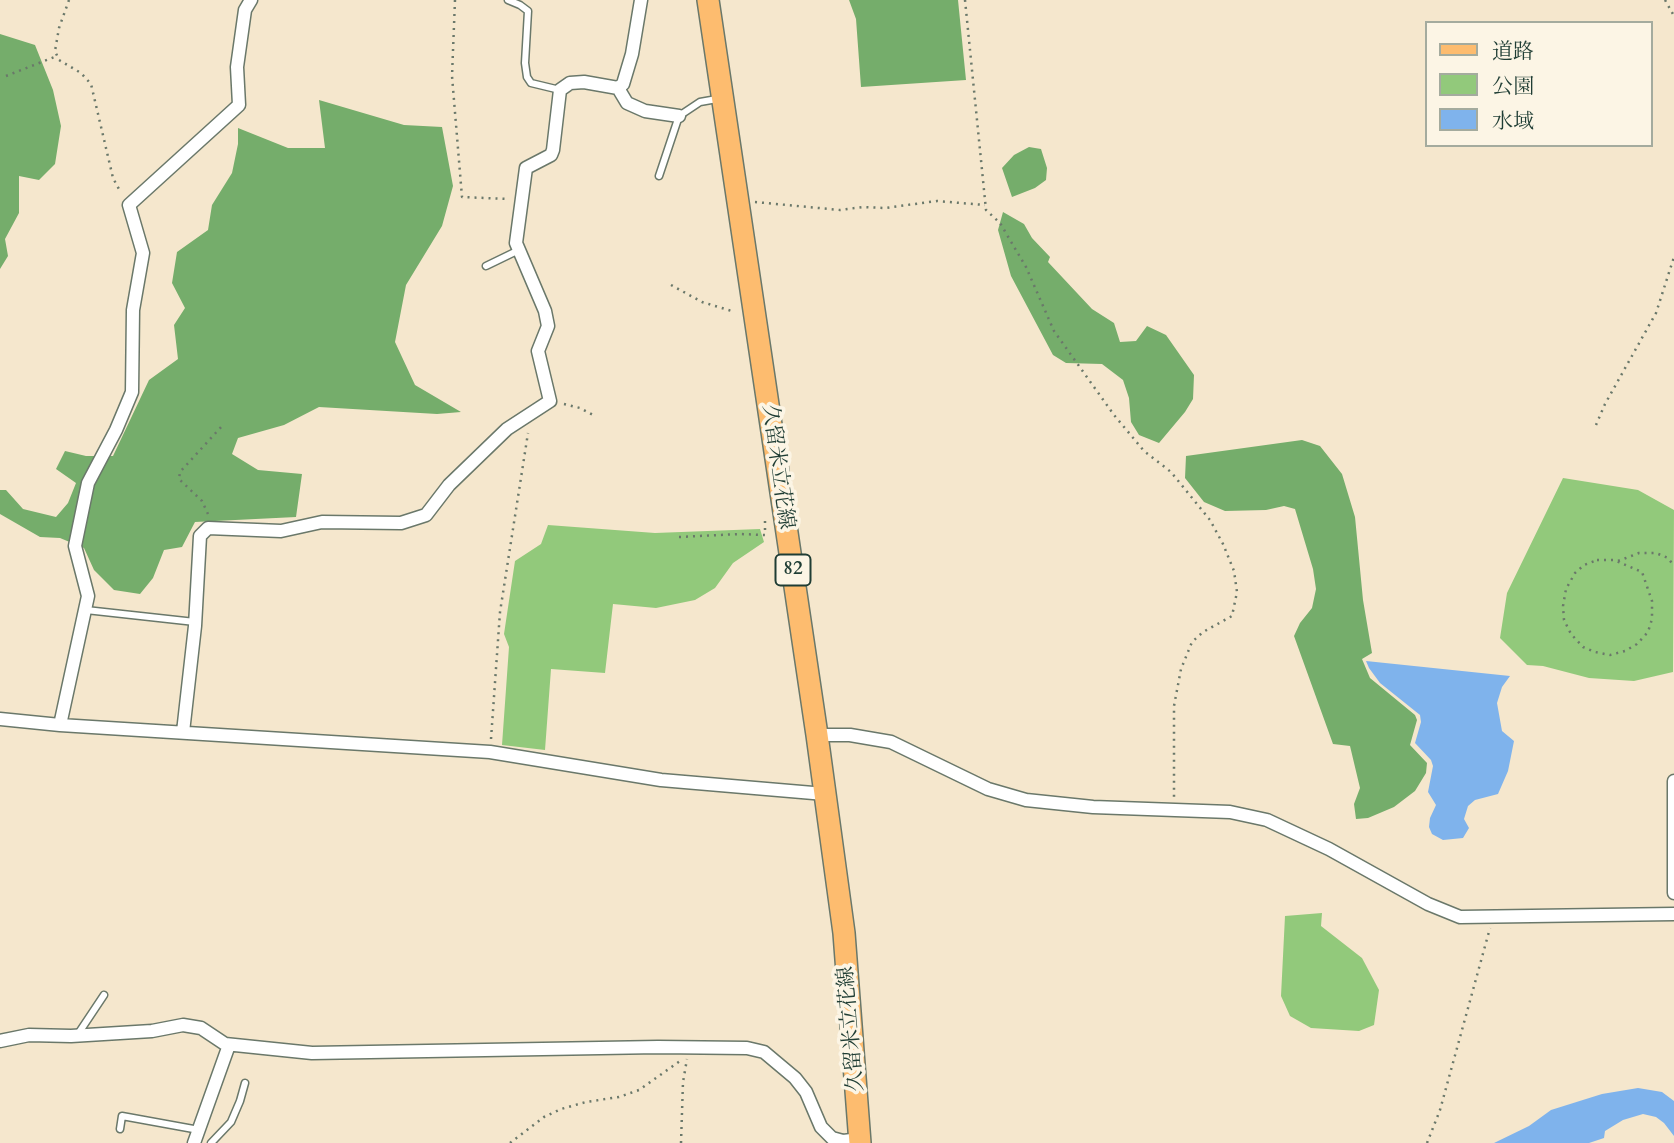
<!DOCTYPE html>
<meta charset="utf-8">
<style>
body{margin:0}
#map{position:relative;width:1674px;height:1143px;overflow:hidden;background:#f5e7cd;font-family:Cardo,"Noto Serif JP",serif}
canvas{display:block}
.legend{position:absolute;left:1425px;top:21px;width:228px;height:126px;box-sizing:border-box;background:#fcf5e5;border:2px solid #a4ab9e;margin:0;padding:9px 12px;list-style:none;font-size:21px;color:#1f3d34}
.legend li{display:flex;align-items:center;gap:14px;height:35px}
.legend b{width:35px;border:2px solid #a4ab9e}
</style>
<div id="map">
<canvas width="1674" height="1143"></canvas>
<ul class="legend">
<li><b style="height:9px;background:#fdbc6f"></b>道路</li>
<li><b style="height:19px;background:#92c97b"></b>公園</li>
<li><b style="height:19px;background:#7fb3ec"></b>水域</li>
</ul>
</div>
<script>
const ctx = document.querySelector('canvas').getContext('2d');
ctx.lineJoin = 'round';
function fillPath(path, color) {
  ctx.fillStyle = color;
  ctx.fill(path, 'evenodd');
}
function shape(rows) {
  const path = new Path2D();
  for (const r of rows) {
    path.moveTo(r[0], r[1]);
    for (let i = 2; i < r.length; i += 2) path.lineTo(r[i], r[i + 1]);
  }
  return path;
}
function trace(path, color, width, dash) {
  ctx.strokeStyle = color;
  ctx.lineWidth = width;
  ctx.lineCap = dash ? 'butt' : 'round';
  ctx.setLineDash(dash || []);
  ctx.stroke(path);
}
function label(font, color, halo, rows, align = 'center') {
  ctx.font = font + ' Cardo,"Noto Serif JP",serif';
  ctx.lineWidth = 7;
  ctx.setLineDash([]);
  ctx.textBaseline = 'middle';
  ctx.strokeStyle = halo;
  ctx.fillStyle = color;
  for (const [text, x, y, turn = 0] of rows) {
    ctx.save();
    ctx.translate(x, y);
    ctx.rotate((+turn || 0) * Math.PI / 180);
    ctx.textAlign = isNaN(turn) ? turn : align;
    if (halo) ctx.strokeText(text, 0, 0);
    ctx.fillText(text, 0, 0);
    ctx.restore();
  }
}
fillPath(shape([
 [1563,478,1638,490,1674,510,1673,672,1634,681,1589,678,1543,666,1527,665,1500,638,1507,593],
 [548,525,655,533,760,529,764,542,733,563,715,588,695,600,656,608,613,604,605,673,551,669,545,750,502,745,509,647,504,634,515,561,541,544],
 [1322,913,1321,926,1362,958,1379,990,1374,1025,1359,1031,1311,1028,1290,1016,1281,996,1285,916]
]), '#92c97b');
fillPath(shape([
 [849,0,958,0,966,80,861,87,856,19],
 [0,34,35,45,53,90,61,126,55,164,39,180,19,176,19,213,5,239,8,256,0,269],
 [319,100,404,125,442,127,453,186,442,226,406,285,395,342,415,385,461,412,437,414,319,407,284,425,238,438,232,454,258,470,302,474,296,517,195,522,182,547,164,550,153,578,140,594,114,590,94,570,84,548,60,538,40,537,0,514,0,490,6,490,23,509,56,517,68,503,76,483,56,469,65,451,86,456,113,456,149,380,178,359,174,325,185,308,172,283,177,252,208,230,212,205,232,173,238,144,238,128,288,148,325,148],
 [1029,147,1041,149,1047,168,1046,180,1035,188,1012,197,1002,168,1014,155],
 [1003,212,1024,224,1032,238,1050,257,1048,262,1092,309,1114,323,1120,342,1136,341,1147,326,1166,335,1194,375,1193,399,1185,412,1159,443,1139,435,1131,422,1129,398,1123,380,1102,364,1066,363,1053,355,1011,276,998,230],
 [1302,440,1320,446,1342,474,1355,517,1363,600,1372,653,1362,659,1370,678,1415,715,1417,720,1410,745,1427,763,1426,773,1415,791,1394,807,1368,818,1356,819,1354,804,1360,788,1350,746,1333,744,1294,636,1300,623,1312,608,1316,589,1313,569,1295,509,1284,506,1266,510,1225,511,1204,502,1185,478,1186,456]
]), '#75ad6b');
fillPath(shape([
 [1366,661,1510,676,1502,687,1497,703,1502,731,1514,741,1508,771,1498,794,1475,800,1468,806,1464,819,1469,828,1463,838,1443,840,1432,834,1429,827,1430,818,1436,805,1428,792,1433,766,1431,760,1415,743,1421,722,1420,715,1380,683,1369,668],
 [1638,1088,1662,1092,1674,1101,1674,1136,1664,1123,1656,1117,1643,1114,1623,1120,1605,1131,1604,1138,1589,1143,1494,1143,1529,1126,1551,1110,1602,1094]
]), '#7fb3ec');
const lane = shape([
 [508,0,520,5,528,11,525,63,527,77,531,83,560,90],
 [659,176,679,116,700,102,717,99],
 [486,266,519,250],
 [86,610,195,622],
 [78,1034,104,995],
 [120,1129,122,1116,199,1130],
 [211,1143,231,1122,240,1101,245,1083]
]);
const street = shape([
 [618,88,627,103,645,111,679,116],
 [0,719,60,725,490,752,661,780,825,794],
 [60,725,88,596,75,546,88,483,116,430,132,392,133,310,143,253,129,205,239,105,237,67,245,10,251,0],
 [183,732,195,626,200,536,208,528,281,531,322,522,401,523,426,515,449,485,507,429,550,401,538,351,548,326,545,311,516,243,526,168,551,155,553,150,560,90,570,83,584,82,618,88,623,84,632,54,641,0],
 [817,735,850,735,891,742,988,789,1026,800,1093,807,1230,812,1267,820,1329,849,1428,904,1460,917,1674,914],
 [1674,781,1674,893],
 [0,1041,29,1035,71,1036,152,1031,183,1025,201,1028,225,1044,312,1053,658,1047,747,1048,764,1052,795,1078,806,1092,821,1127,832,1138,843,1141,860,1139],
 [194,1143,229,1045]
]);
const primary = shape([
 [708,0,817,735,844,933,860,1143]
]);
trace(lane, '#6a786a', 9);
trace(street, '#6a786a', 15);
trace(primary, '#6a786a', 24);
trace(shape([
 [69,0,59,28,55,51,59,60,81,73,91,84,113,178,121,193],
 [455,0,452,76,462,197,508,199],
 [965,0,986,210,1000,223,1026,267,1054,331,1114,415,1144,451,1171,472,1210,520,1223,544,1234,571,1237,592,1232,616,1203,632,1192,642,1181,669,1174,706,1174,798],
 [1665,0,1674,16],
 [6,76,57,56],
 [755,202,840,210,863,207,885,208,937,201,985,205],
 [671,285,702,302,735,312],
 [564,404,580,408,593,415],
 [1596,425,1605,404,1656,313,1674,257],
 [208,514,202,501,179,479,180,472,222,426],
 [679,537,740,534,765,535,765,516],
 [1597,560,1614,560,1642,572,1652,601,1652,619,1648,632,1637,644,1625,651,1610,655,1595,652,1583,647,1571,634,1564,620,1563,606,1566,589,1575,573,1584,565,1597,560],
 [1618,561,1639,553,1656,553,1668,558,1674,566],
 [491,739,500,612,528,433],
 [510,1143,544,1117,561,1109,586,1102,619,1097,639,1090,680,1061],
 [681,1143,683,1082,687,1059],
 [1427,1143,1440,1110,1490,928]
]), '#6a786a', 2.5, [2, 5]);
trace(lane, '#fff', 6);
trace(street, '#fff', 12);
trace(primary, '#fdbc6f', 21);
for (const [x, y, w] of [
 [793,570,35]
]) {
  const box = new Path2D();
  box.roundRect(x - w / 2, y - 15.5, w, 31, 5);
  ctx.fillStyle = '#fcf5e5';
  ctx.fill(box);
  trace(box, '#1f3d34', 2);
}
label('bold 19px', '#1f3d34', null, [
 ["82",793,570]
]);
label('21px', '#1f3d34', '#fcf5e5', [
 ["久留米立花線",777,467,82],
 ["久留米立花線",852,1029,-95]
]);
</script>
